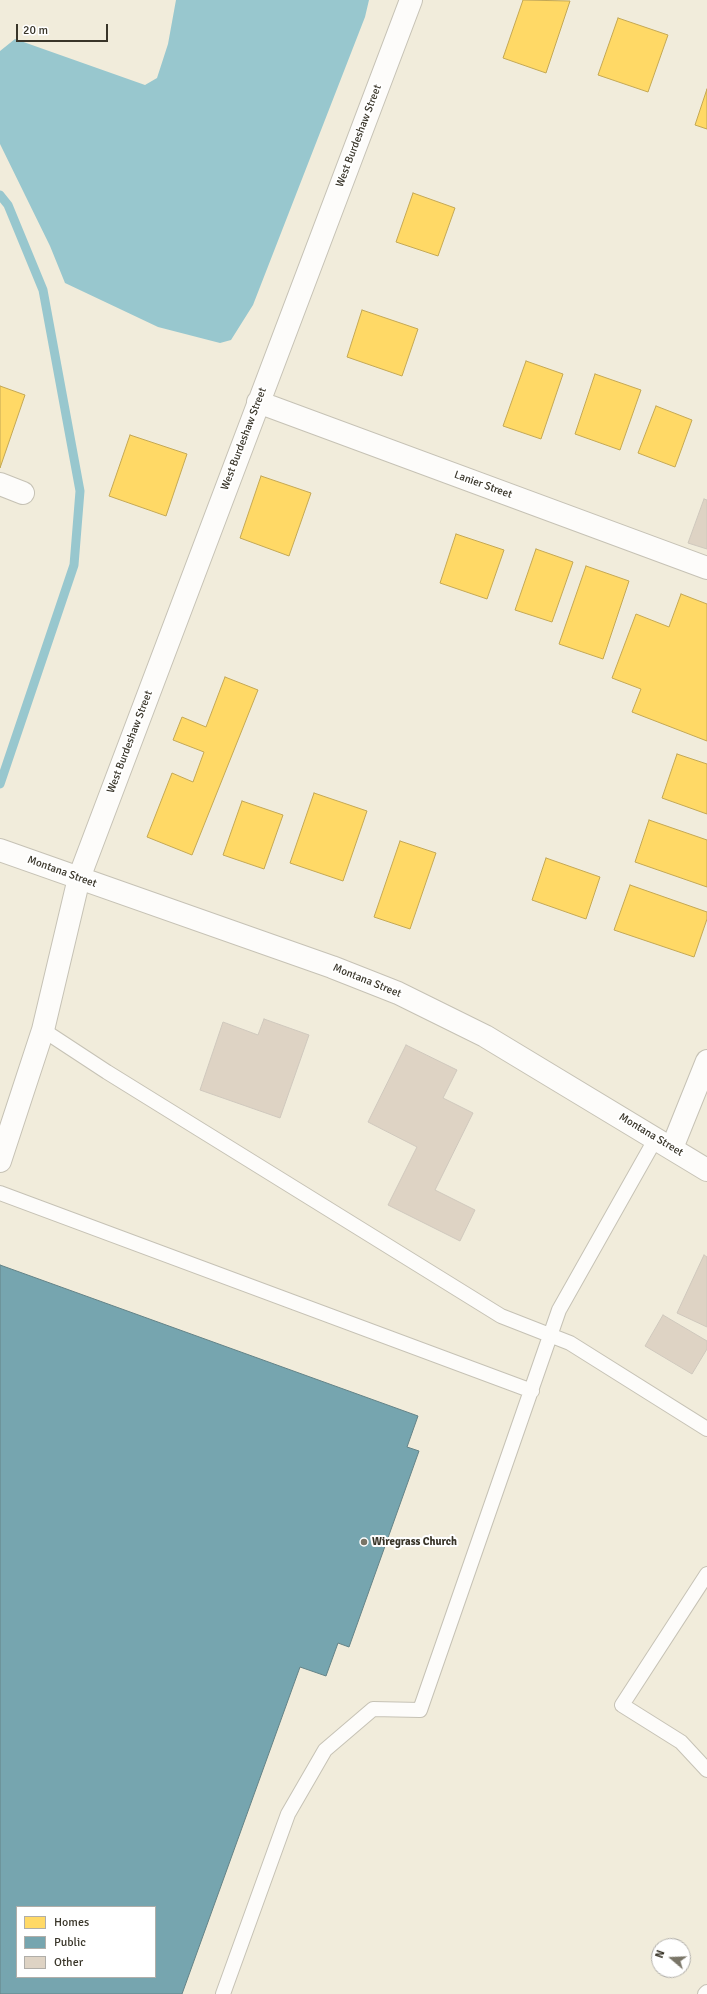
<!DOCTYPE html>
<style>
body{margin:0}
#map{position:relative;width:707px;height:1994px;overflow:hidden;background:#f1ecdb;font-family:Signika,sans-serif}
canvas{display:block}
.legend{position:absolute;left:16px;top:1906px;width:140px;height:72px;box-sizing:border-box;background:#fff;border:1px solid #b0aea9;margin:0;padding:5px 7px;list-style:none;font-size:12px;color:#393529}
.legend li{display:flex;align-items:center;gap:8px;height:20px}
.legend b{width:20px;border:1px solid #b0aea9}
.north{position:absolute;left:651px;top:1938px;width:40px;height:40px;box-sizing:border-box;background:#fff;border:1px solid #b0aea9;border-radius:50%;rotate:289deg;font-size:11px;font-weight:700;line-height:16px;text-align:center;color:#393529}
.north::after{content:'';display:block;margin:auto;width:14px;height:18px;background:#797567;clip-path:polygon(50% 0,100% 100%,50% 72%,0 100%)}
.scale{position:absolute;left:16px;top:24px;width:92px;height:18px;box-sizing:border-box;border:2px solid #393529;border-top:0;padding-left:5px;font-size:12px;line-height:14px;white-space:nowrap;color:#393529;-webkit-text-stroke:3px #fff;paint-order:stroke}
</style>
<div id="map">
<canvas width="707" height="1994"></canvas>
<ul class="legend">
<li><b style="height:11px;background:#ffd966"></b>Homes</li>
<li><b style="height:11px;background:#76a5af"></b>Public</li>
<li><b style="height:11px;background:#ded3c4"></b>Other</li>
</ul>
<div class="north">N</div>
<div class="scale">20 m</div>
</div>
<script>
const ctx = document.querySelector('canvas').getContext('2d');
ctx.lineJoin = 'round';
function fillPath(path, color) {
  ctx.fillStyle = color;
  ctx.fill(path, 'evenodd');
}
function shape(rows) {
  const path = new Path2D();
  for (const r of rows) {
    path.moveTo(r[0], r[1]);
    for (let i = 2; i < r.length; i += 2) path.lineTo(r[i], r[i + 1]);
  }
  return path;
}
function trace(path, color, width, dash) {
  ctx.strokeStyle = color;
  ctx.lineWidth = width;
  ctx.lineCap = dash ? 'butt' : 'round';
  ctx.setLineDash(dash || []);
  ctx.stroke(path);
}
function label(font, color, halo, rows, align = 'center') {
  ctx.font = font + ' Signika,sans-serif';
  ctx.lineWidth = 4;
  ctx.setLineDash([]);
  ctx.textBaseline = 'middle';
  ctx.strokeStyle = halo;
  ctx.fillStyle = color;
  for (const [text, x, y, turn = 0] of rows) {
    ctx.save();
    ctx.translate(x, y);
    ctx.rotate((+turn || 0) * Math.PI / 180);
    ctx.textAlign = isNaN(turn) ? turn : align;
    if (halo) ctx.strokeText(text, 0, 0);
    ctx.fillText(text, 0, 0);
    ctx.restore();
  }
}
fillPath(shape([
 [176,0,369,0,365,17,253,305,231,340,220,343,158,327,65,283,50,246,0,144,0,51,15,39,145,85,157,78,168,44]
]), '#98c7ce');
const homes = shape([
 [523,0,570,1,546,73,503,58,523,0],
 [618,18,668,35,648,92,598,75,618,18],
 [707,89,707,129,695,125,707,89],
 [413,193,455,208,438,256,396,242,413,193],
 [362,310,418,329,402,376,347,357,362,310],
 [526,361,563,374,541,439,503,426,526,361],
 [595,374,641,390,620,450,575,434,595,374],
 [0,386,25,395,0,468,0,386],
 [656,406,692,420,675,467,638,453,656,406],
 [130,435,187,454,166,516,109,496,130,435],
 [261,476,311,493,289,556,240,538,261,476],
 [456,534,504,550,487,599,440,583,456,534],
 [536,549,573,562,552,622,515,610,536,549],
 [586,566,629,581,603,659,559,644,586,566],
 [681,594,707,604,707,741,632,712,641,689,612,678,636,614,669,627,681,594],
 [225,677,258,690,192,855,147,837,172,773,193,782,204,752,173,740,182,717,206,727,225,677],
 [677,754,707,764,707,814,662,798,677,754],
 [314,793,367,811,343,881,290,863,314,793],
 [242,801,283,815,264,869,223,855,242,801],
 [649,820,707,840,707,887,635,862,649,820],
 [400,841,436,853,410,929,374,917,400,841],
 [546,858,600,877,586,919,532,900,546,858],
 [630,885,707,912,707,919,694,957,614,930,630,885]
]);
fillPath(homes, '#ffd966');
trace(homes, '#c4a854', 1);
const public = shape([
 [0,1265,418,1416,407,1447,419,1451,349,1647,338,1643,326,1676,300,1667,182,1994,0,1994,0,1265],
 [17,1907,155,1907,155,1977,17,1977,17,1907]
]);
fillPath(public, '#76a5af');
trace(public, '#648387', 1);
trace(shape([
 [0,195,8,205,43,290,80,491,74,565,0,784]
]), '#98c7ce', 9);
const building = shape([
 [704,499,707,500,707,549,688,543,704,499],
 [264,1019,309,1035,280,1118,200,1090,223,1022,258,1035,264,1019],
 [406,1045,457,1070,443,1098,473,1113,435,1190,475,1210,460,1241,388,1205,417,1147,368,1122,406,1045],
 [704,1255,707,1257,707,1327,677,1313,704,1255],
 [663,1315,707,1341,707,1349,692,1374,645,1346,663,1315]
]);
fillPath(building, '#ded3c4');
trace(building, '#cfc8bd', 1);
const service = shape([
 [43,1030,107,1072,501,1316,570,1343,707,1429],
 [0,1193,532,1391],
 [707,1574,622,1705,681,1742,707,1770],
 [223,1994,288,1814,325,1750,373,1709,420,1710,559,1310,656,1138],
 [705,1994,707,1992]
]);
const minor = shape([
 [258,402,707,568],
 [0,484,23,493],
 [672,1148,707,1061],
 [0,1161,43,1030,79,878,411,0]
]);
const tertiary = shape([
 [0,850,332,967,398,993,485,1036,707,1170]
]);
trace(service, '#c6c2b5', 16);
trace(minor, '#c6c2b5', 24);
trace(tertiary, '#c6c2b5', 24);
trace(service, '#fdfcfa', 14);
trace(minor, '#fdfcfa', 22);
trace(tertiary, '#fdfcfa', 22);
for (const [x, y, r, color] of [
 [364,1542,4,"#797567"]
]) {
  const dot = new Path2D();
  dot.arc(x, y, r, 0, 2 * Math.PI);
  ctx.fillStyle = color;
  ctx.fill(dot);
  trace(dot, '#fff', 1.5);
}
label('11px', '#393529', '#fff', [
 ["West Burdeshaw Street",359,136,-69],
 ["West Burdeshaw Street",244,439,-69],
 ["Lanier Street",483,485,20],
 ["West Burdeshaw Street",130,742,-69],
 ["Montana Street",62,872,20],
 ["Montana Street",367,981,22],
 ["Montana Street",651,1135,31]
]);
label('bold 11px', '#393529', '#fff', [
 ["Wiregrass Church",372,1542]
], 'left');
</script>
